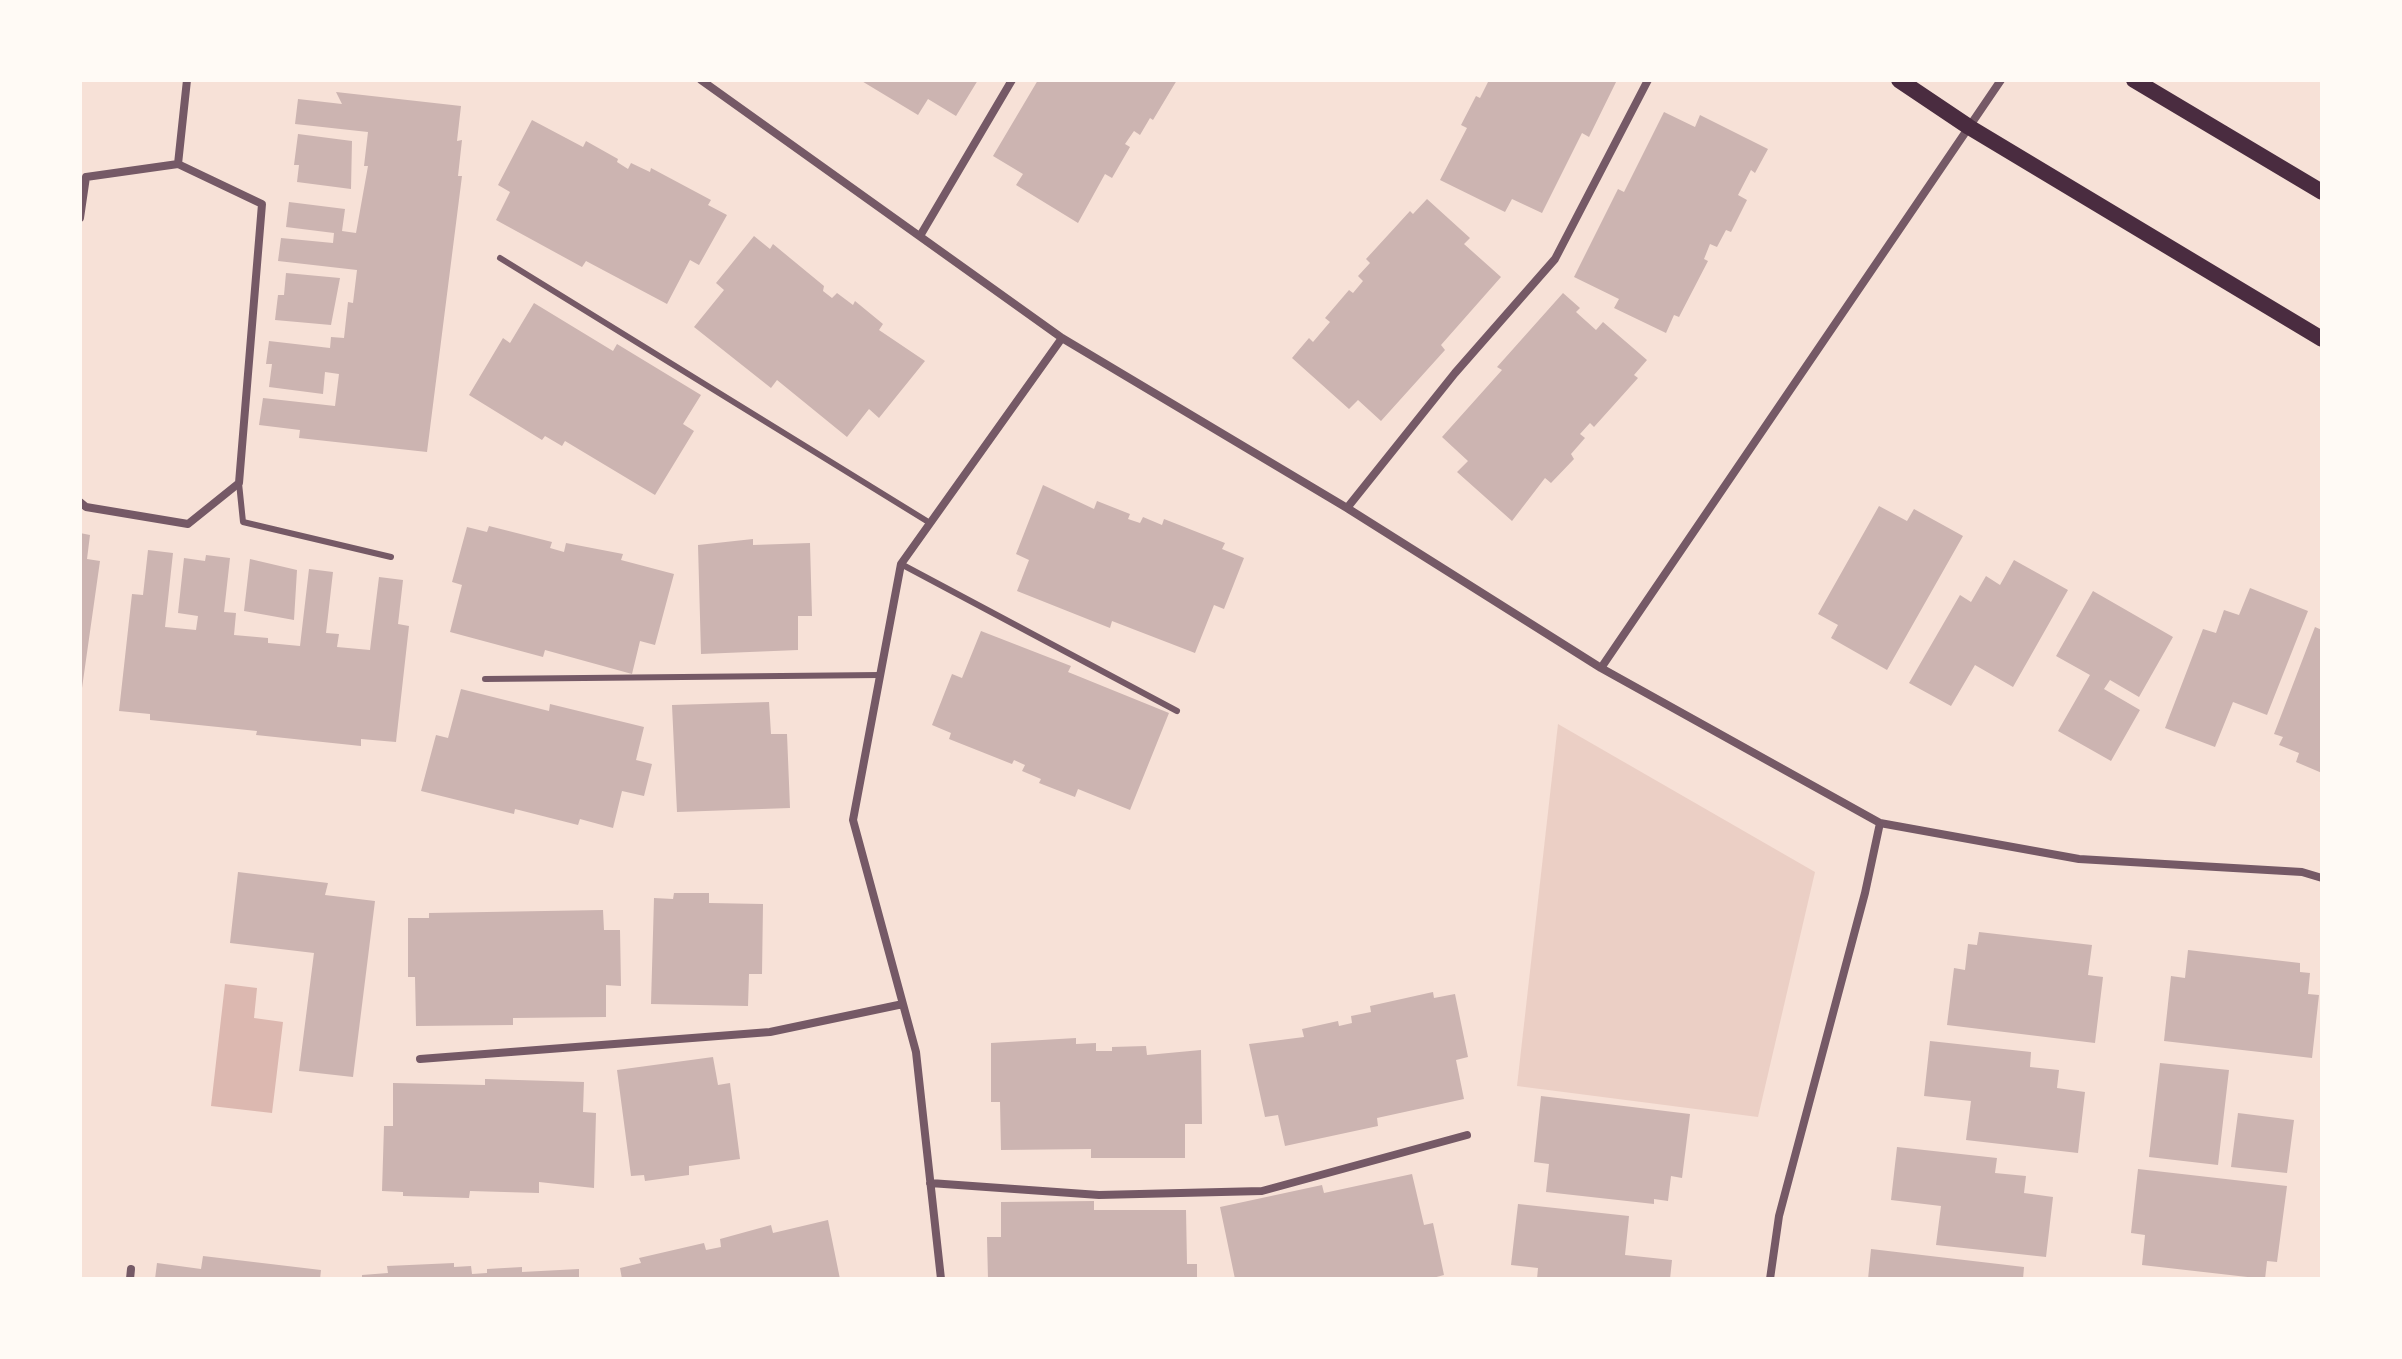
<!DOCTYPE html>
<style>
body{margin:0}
#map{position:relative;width:2402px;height:1359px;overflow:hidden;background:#f7e1d7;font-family:"Crimson Pro",serif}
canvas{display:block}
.frame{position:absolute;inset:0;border:82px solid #fffaf5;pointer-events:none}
</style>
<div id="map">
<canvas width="2402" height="1359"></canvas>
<div class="frame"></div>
</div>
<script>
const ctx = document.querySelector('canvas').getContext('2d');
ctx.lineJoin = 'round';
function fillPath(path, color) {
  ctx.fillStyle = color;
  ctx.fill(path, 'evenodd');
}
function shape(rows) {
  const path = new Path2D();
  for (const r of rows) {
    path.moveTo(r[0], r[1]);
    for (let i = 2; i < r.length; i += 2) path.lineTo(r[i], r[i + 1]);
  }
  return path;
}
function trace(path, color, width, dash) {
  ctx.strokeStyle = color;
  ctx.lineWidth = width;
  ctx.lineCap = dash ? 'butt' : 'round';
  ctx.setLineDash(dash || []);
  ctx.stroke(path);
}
fillPath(shape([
 [1558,724,1815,872,1758,1117,1517,1086]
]), '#ebcfc5');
fillPath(shape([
 [225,984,257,988,254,1018,283,1022,272,1113,211,1106]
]), '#dcb8b0');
fillPath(shape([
 [860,80,978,80,956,116,928,99,918,115],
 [1038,80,1177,80,1153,120,1150,118,1140,135,1134,131,1125,144,1130,147,1112,178,1105,174,1078,223,1016,185,1023,174,993,156],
 [1489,80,1617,80,1589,137,1582,133,1542,213,1512,199,1505,212,1440,180,1467,128,1461,125,1476,96,1480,98],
 [336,92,461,106,457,141,462,140,458,176,462,176,427,452,299,438,300,430,259,425,263,398,335,406,339,374,325,372,323,394,269,387,272,364,266,364,269,341,330,348,331,337,344,338,348,302,353,303,357,270,278,261,281,238,333,243,334,233,286,227,289,202,345,209,342,231,356,233,368,166,364,166,368,132,295,124,298,99,342,104],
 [1664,112,1695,127,1700,115,1768,149,1755,173,1751,170,1738,195,1747,200,1731,232,1726,230,1717,247,1710,244,1704,259,1708,261,1679,317,1674,315,1666,333,1614,308,1619,299,1574,277,1618,189,1624,192],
 [532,120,583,147,586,141,618,159,617,162,628,169,631,163,650,172,651,168,711,200,708,205,727,215,699,265,690,260,667,304,586,261,582,267,496,220,510,192,498,185],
 [298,134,352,141,351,189,297,182,299,165,294,165],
 [1427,199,1470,238,1464,244,1501,277,1441,345,1445,350,1381,421,1358,400,1349,409,1292,358,1309,338,1313,342,1330,322,1325,318,1349,290,1353,293,1363,281,1358,276,1370,263,1366,259,1410,211,1413,214],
 [754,236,770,249,773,244,824,286,823,291,832,298,837,293,853,305,855,301,883,324,879,330,925,361,879,418,869,409,847,437,777,380,771,388,694,327,724,290,716,283],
 [286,273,340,278,331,325,275,320,278,295,284,295],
 [1563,293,1580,308,1576,312,1596,330,1603,322,1647,360,1634,375,1638,378,1594,427,1590,423,1580,434,1585,438,1571,454,1574,459,1551,483,1545,478,1512,521,1457,472,1468,461,1442,437,1502,370,1497,367],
 [534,303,613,351,617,344,701,395,683,424,694,431,655,495,565,441,562,446,545,436,542,440,469,395,503,338,510,343],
 [1043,485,1094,509,1097,501,1130,514,1128,519,1140,523,1143,517,1162,525,1164,519,1225,543,1222,549,1244,558,1224,609,1214,605,1195,653,1112,621,1110,628,1017,591,1029,560,1016,554],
 [1879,506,1907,521,1914,509,1963,536,1887,670,1831,638,1838,625,1818,614],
 [489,526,552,542,550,548,564,552,566,543,623,554,621,560,674,574,655,645,640,641,632,674,545,650,543,657,450,632,462,585,452,582,467,527,487,532],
 [80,533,90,535,87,559,100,561,82,688],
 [753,539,753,545,810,543,812,616,798,616,798,650,701,654,698,545],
 [148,550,173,553,165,627,196,630,198,616,178,613,184,558,205,561,206,555,230,558,224,612,236,613,234,635,268,638,268,643,300,646,309,569,333,572,326,633,339,634,337,647,370,650,379,577,403,580,398,624,409,626,396,742,361,739,361,746,256,735,257,731,150,720,150,714,119,711,132,594,143,595],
 [250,559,297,570,294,620,244,611],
 [2014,560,2068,590,2013,687,1975,665,1951,706,1909,683,1960,595,1971,602,1986,576,2000,585],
 [2250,588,2308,611,2267,715,2233,702,2215,747,2165,728,2203,629,2216,633,2224,610,2239,615],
 [2093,591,2173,637,2139,697,2110,680,2104,689,2140,710,2111,761,2058,731,2090,675,2056,656],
 [2315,627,2322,630,2322,773,2296,762,2299,753,2279,745,2283,737,2274,734],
 [981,631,1071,666,1068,672,1169,713,1130,810,1078,789,1075,797,1039,783,1041,779,1022,771,1025,765,1014,760,1012,764,949,739,951,733,932,725,952,674,962,678],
 [461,689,549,711,550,704,644,727,636,760,652,764,644,796,622,791,613,828,580,819,578,825,515,809,514,814,421,791,436,735,448,738],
 [769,702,771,734,787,734,790,808,677,812,672,705],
 [238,872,328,883,325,895,375,901,353,1077,299,1071,314,953,230,943],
 [674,893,709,893,709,903,763,904,762,974,749,974,748,1006,651,1004,654,898,673,899],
 [603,910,604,930,620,930,621,986,606,985,606,1017,513,1018,513,1025,416,1026,415,977,408,977,408,918,429,918,429,913],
 [1979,932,2092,945,2088,975,2103,977,2095,1043,1947,1025,1954,968,1965,970,1968,944,1977,945],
 [2188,950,2300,963,2300,972,2310,973,2308,994,2319,995,2312,1058,2164,1041,2171,976,2185,978],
 [1433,992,1434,998,1455,994,1468,1057,1456,1060,1464,1099,1377,1118,1378,1126,1285,1146,1278,1115,1265,1117,1249,1044,1304,1037,1302,1029,1338,1021,1339,1026,1352,1023,1351,1016,1371,1012,1370,1006],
 [1076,1038,1076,1044,1096,1043,1096,1051,1112,1051,1112,1047,1146,1046,1147,1055,1201,1050,1202,1124,1185,1124,1185,1158,1091,1158,1091,1149,1001,1150,1000,1102,991,1102,991,1043],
 [1930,1041,2031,1052,2030,1067,2059,1070,2057,1088,2085,1092,2078,1153,1966,1140,1971,1101,1924,1096],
 [713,1057,718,1085,730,1083,740,1159,689,1166,689,1175,645,1181,644,1175,631,1176,617,1070],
 [2160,1063,2229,1070,2218,1165,2149,1157],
 [485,1079,584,1082,583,1112,596,1113,594,1188,539,1182,539,1193,470,1191,469,1198,403,1196,403,1192,382,1191,384,1126,393,1126,393,1083,485,1085],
 [1541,1096,1690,1114,1682,1178,1671,1176,1668,1201,1654,1199,1654,1204,1546,1192,1549,1164,1534,1162],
 [2238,1113,2294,1120,2287,1173,2231,1167],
 [1897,1147,1997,1158,1995,1173,2026,1176,2024,1193,2053,1197,2046,1257,1936,1245,1941,1206,1891,1200],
 [2138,1169,2287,1186,2277,1262,2267,1261,2265,1279,2142,1265,2145,1235,2131,1233],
 [1412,1174,1424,1225,1433,1223,1444,1275,1429,1279,1235,1279,1220,1207,1322,1185,1324,1193],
 [1094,1201,1094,1210,1186,1210,1187,1264,1197,1264,1197,1279,988,1279,987,1237,1001,1237,1001,1202],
 [1518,1204,1629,1216,1625,1255,1672,1260,1670,1279,1537,1279,1538,1268,1511,1265],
 [828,1220,840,1279,622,1279,620,1268,641,1263,639,1258,704,1243,706,1250,721,1247,720,1239,771,1225,773,1233],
 [1871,1249,2024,1267,2023,1279,1868,1279],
 [203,1256,321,1270,320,1279,155,1279,157,1263,201,1269],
 [454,1263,454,1267,471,1266,472,1274,487,1273,487,1269,522,1267,522,1272,579,1269,579,1279,362,1279,362,1275,388,1273,387,1266]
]), '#ccb4b1');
trace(shape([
 [500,258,930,523],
 [239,483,243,522,391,557],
 [901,564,1177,711],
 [485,679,880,675]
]), '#755966', 6);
trace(shape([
 [701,80,1062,338,1347,508,1601,668,1880,823,2079,859,2302,872,2322,878],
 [178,164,187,80],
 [80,218,86,177,178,164,262,204,239,483,188,524,86,507,80,502],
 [920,236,1012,80],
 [1347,508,1455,373,1555,259,1648,80],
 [1601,668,2001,80],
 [420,1059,770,1032,903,1004],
 [930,1183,1099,1195,1262,1191,1467,1135],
 [130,1279,131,1269],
 [941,1279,916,1052,853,820,901,564,1062,338],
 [1770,1279,1779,1216,1865,893,1880,823]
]), '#755966', 8);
trace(shape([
 [1899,80,1969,127,2322,339],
 [2134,80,2322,192]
]), '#4a2c40', 16);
</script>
